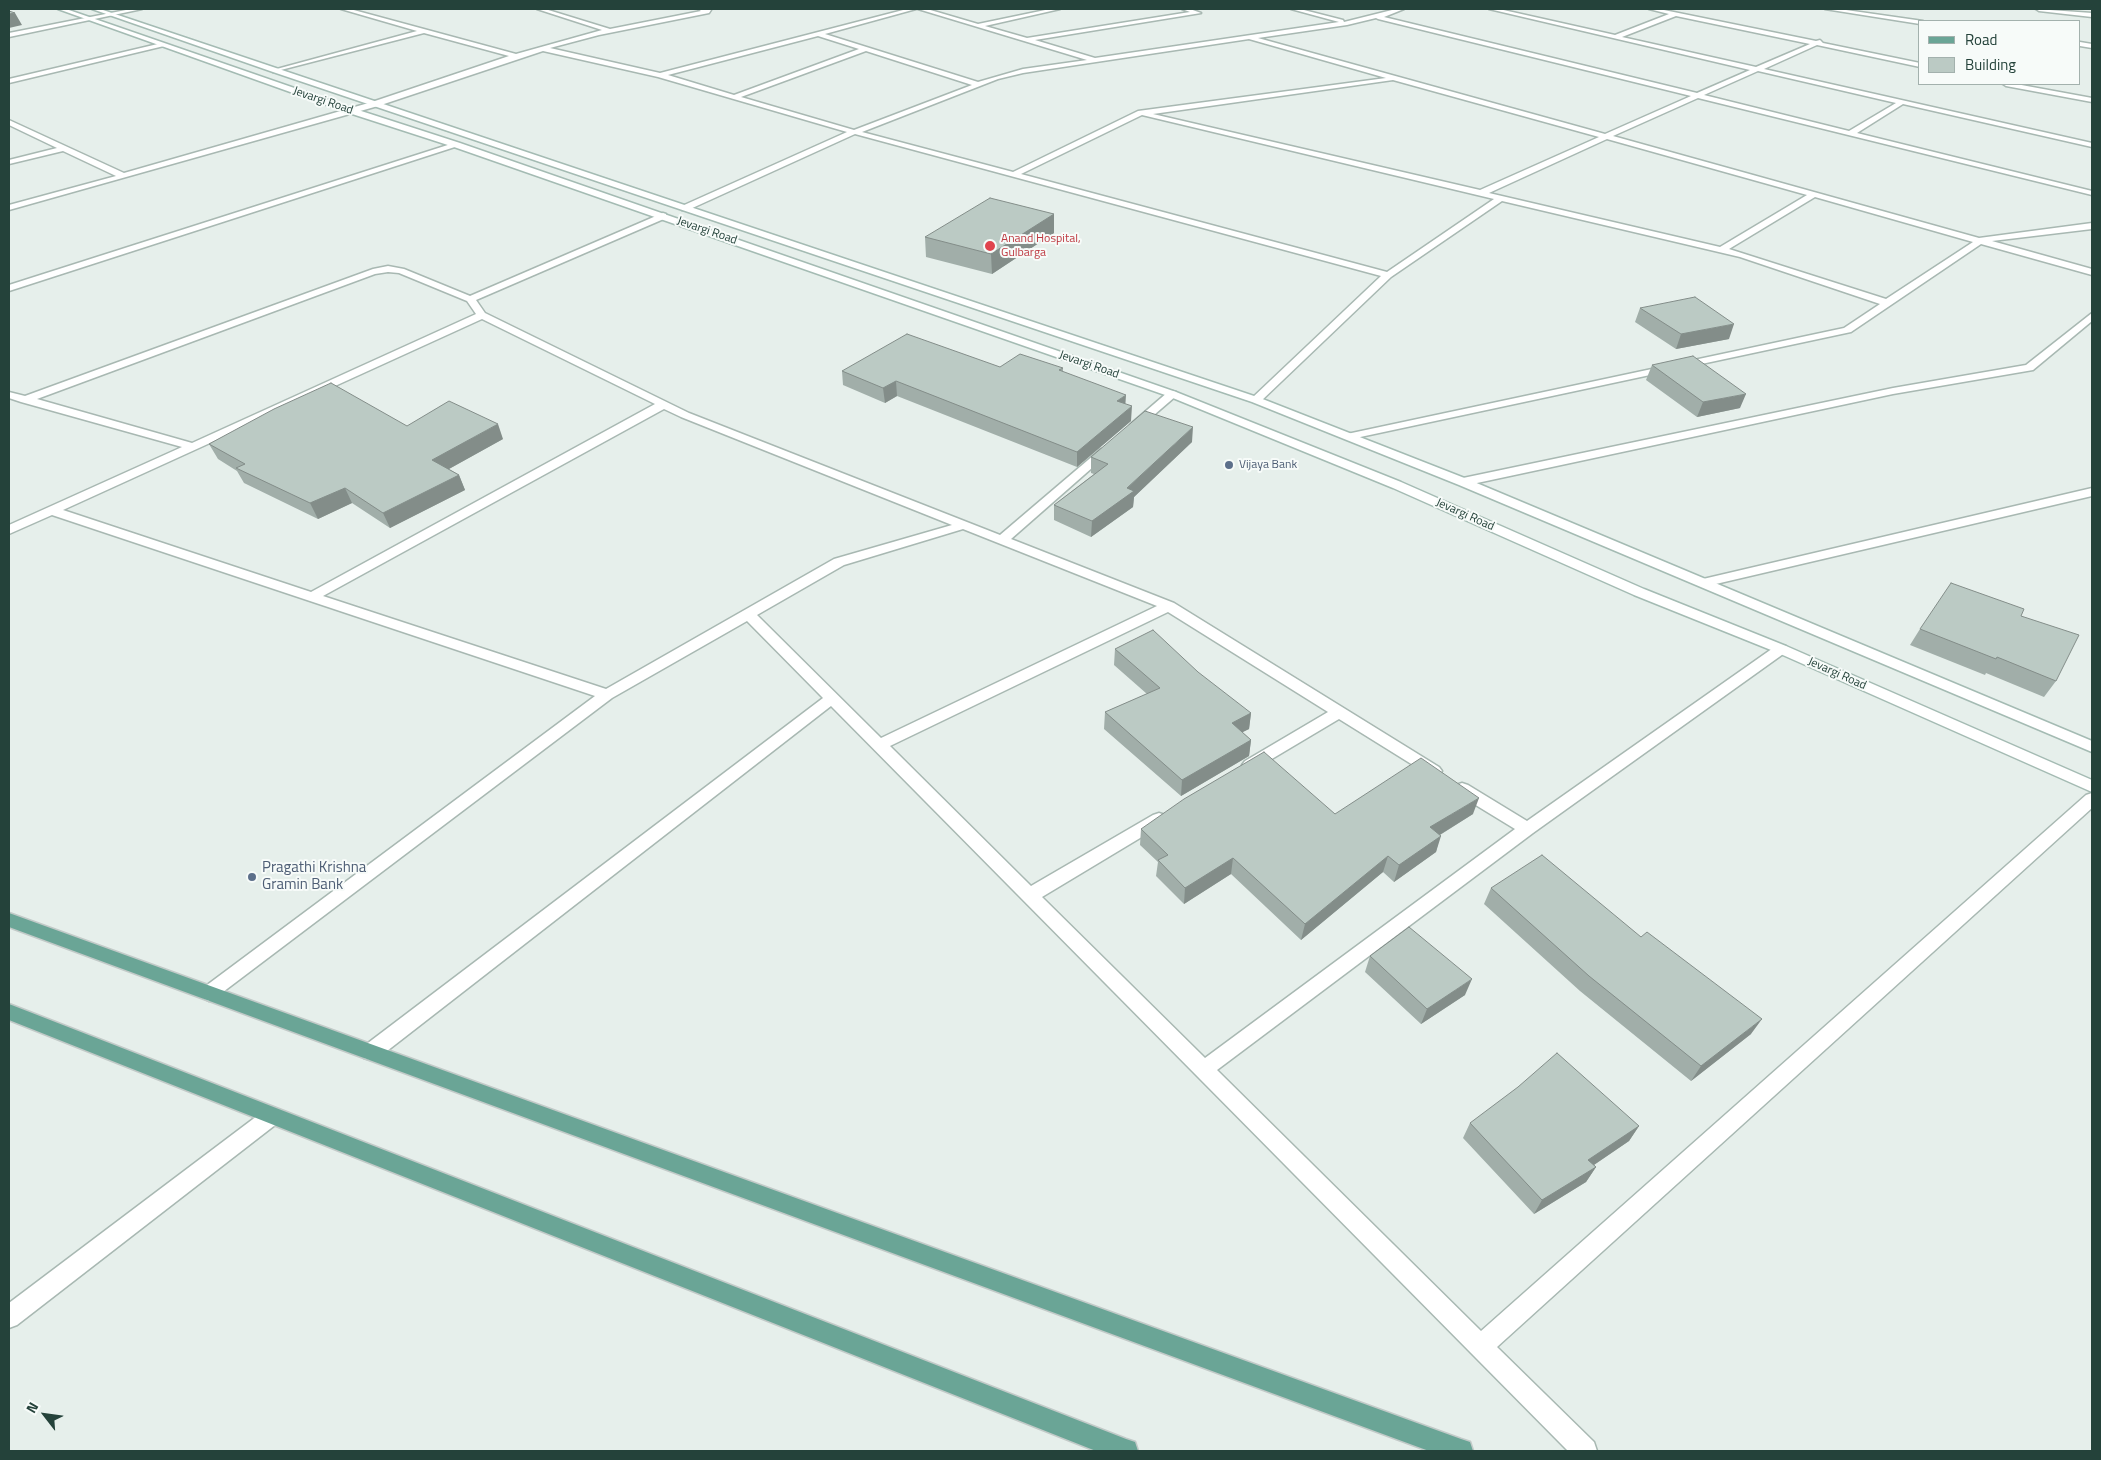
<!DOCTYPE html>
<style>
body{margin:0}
#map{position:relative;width:2101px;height:1460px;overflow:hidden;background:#e6efeb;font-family:"Titillium Web",sans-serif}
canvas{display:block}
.frame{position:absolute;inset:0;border:10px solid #24423a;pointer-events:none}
.legend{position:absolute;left:1918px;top:20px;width:162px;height:65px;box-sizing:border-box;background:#f7fbf9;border:1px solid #a3b1ad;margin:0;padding:6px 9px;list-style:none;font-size:15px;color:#24423a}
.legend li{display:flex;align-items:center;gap:10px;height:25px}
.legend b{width:25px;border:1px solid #a3b1ad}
.north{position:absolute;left:20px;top:1390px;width:50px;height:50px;-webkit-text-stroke:4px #f7fbf9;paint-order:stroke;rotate:300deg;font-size:14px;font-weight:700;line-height:20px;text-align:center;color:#24423a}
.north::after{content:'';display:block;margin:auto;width:18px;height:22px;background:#24423a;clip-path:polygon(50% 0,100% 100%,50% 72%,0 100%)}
</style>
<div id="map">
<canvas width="2101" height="1460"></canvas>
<div class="frame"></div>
<ul class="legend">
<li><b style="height:6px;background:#6aa596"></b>Road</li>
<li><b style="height:14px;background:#bbcac4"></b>Building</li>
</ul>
<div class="north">N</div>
</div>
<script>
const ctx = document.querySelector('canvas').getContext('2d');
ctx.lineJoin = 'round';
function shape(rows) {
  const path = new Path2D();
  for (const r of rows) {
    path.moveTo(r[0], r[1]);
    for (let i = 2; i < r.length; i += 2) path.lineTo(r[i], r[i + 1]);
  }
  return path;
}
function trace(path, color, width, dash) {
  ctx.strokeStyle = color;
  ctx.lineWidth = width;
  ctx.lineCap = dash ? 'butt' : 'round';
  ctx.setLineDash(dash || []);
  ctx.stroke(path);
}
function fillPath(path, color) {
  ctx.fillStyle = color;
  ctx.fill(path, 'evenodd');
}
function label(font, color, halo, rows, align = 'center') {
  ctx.font = font + ' "Titillium Web",sans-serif';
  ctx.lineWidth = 4;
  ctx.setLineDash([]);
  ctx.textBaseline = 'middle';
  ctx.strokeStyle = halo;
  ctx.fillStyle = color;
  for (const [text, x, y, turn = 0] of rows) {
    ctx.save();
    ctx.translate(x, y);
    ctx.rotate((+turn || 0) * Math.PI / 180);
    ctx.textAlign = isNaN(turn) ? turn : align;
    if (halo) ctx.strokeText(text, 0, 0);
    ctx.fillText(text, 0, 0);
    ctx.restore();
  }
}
const minor = shape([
 [341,9,350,9,516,54,602,30,537,9,545,9,610,29,701,11,698,9,711,10,709,13,599,35,550,48,660,73,907,9,916,9,825,34,978,82,1023,69,1087,60,918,9,927,9,978,24,1050,9,1060,9,985,26,1027,38,1190,12,1182,9,1190,9,1201,13,1035,40,1095,58,1339,22,1291,9,1300,9,1343,20,1344,22,1396,9,1404,9,1384,17,1697,93,1750,70,1489,9,1499,9,1615,35,1669,14,1649,9,1659,9,1816,41,1820,40,1823,43,1920,63,1920,67,1817,45,1764,69,2092,143,2092,147,1903,104,1857,133,2092,191,2092,195,1698,98,1613,136,1979,238,2092,223,2092,229,1992,241,2092,269,2092,275,1981,244,1851,332,1351,439,1347,438,1345,436,1347,434,1844,328,1880,304,1740,257,1502,201,1391,277,1260,402,1256,403,1251,400,1252,398,1381,276,855,134,688,210,682,210,682,206,847,132,658,77,543,51,378,106,9,210,9,205,116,176,63,151,9,164,9,160,57,148,9,125,9,120,124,173,372,102,509,56,424,33,273,72,273,70,417,31,341,9],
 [1676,16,1810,44,1756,67,1622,37,1676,16],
 [1376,18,1378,19,1691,96,1605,134,1258,38,1347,25,1376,18],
 [818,36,859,49,734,95,668,75,818,36],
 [1249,39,1386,78,1138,111,1013,172,862,132,998,79,1023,73,1249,39],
 [866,51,972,85,854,130,741,97,866,51],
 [1758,71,1896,103,1849,131,1704,95,1758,71],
 [1393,80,1599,137,1480,190,1153,114,1393,80],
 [1142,115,1494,199,1387,272,1021,174,1142,115],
 [1607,139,1807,195,1720,247,1489,193,1607,139],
 [1815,197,1973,242,1886,299,1729,249,1815,197],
 [1825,9,1839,9,1923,21,1920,21,1920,24,1825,9],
 [2036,9,2092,13,2092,17,2039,11,2036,9],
 [2080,42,2092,44,2092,48,2080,46,2080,42],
 [162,43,165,45,164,46,9,83,9,79,162,43],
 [2003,84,2016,84,2092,98,2092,102,2006,86,2003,84],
 [454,143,461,145,9,291,9,285,454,143],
 [663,213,666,214,666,218,476,300,485,313,689,413,1000,535,1101,449,1109,449,1111,451,1109,453,1011,539,1174,603,1439,767,1442,771,1439,775,1434,777,1429,775,1339,719,1255,769,1250,771,1245,769,1242,765,1245,761,1328,712,1168,612,890,746,1031,886,1153,815,1159,813,1165,815,1167,819,1165,823,1042,897,1205,1058,1515,829,1456,793,1454,789,1456,785,1462,783,1468,785,1527,821,1776,646,1786,646,1788,649,1786,652,1533,833,1217,1070,1481,1331,2086,795,2092,793,2092,808,1497,1347,1594,1442,1597,1451,1568,1451,831,706,378,1058,371,1060,364,1058,361,1052,364,1046,823,698,747,621,612,698,215,998,209,1001,203,998,200,993,203,988,595,696,52,515,9,534,9,525,182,447,21,402,9,398,9,392,25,396,373,269,388,266,404,269,470,296,663,213],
 [388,272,399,273,467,301,476,314,192,443,37,399,375,274,388,272],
 [482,319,655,404,311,592,63,510,482,319],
 [664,409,681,417,952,525,834,559,606,689,323,596,664,409],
 [963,529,1157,606,881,738,757,615,844,565,963,529],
 [2092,313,2092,321,2033,370,1893,394,1463,486,1457,482,1463,478,1893,388,2026,365,2092,313],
 [1172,391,1176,392,1177,394,1176,396,1140,427,1132,427,1130,425,1132,423,1168,392,1172,391],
 [2092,488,2092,496,1703,587,1696,583,1703,579,2092,488],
 [272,1107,279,1110,282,1116,279,1122,17,1325,9,1328,9,1303,265,1110,272,1107]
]);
const tertiary = shape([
 [131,9,142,9,9,37,9,33,131,9]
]);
const secondary = shape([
 [58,9,66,9,355,109,460,143,1176,392,1401,482,1644,589,1786,646,2092,780,2092,792,1776,652,1634,595,1393,488,1168,396,454,147,349,113,58,9],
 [92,9,100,9,1260,398,1467,479,2092,741,2092,752,1459,485,1252,402,273,72,92,9]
]);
const primary = shape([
 [9,913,1461,1439,1470,1442,1473,1451,1429,1451,9,927,9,913],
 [9,1004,1126,1439,1135,1442,1138,1451,1096,1451,9,1020,9,1004]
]);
trace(minor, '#a8b8b2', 3);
trace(tertiary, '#a8b8b2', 3);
trace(secondary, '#a4bbb3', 3);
trace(primary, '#c2cac8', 3);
fillPath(minor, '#fff');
fillPath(tertiary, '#fff');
fillPath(secondary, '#fff');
fillPath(primary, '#6aa596');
fillPath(shape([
 [1054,214,1054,233,992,274,926,257,925,237],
 [1640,308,1729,339,1676,349,1635,322],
 [1652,365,1740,408,1697,417,1646,380],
 [1000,367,1063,368,1063,372,1125,404,1131,421,1077,467,897,396,885,403,843,385,842,371],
 [503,439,449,469,459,475,465,490,390,528,352,503,318,519,244,483,237,471,218,459,209,444],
 [1192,442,1134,497,1133,507,1091,537,1054,520,1054,505,1094,474,1091,473,1091,457],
 [2021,616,2056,681,2044,697,1986,673,1985,675,1910,645,1920,629],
 [1115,649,1251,713,1249,729,1242,732,1251,740,1249,756,1181,796,1104,729,1105,712,1147,694,1114,665],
 [1473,814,1440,835,1436,852,1394,882,1383,872,1301,940,1231,874,1184,904,1156,876,1158,862,1140,845,1141,829],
 [1491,888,1751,1034,1691,1081,1580,991,1484,904],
 [1370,956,1465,995,1421,1024,1365,972],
 [1470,1123,1639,1126,1629,1141,1594,1165,1596,1167,1586,1182,1534,1214,1463,1138]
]), '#a1aea9');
fillPath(shape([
 [15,13,22,25,9,28,9,14],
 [1054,214,1054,233,992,274,991,254],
 [1734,324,1729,339,1676,349,1681,334],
 [896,381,897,396,885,403,883,388],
 [1746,394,1740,408,1697,417,1703,402],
 [1126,395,1125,410,1117,401],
 [1132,406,1131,421,1077,467,1077,452],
 [498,424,503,439,438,475,432,460],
 [1193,427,1192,442,1134,497,1133,507,1091,537,1092,521],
 [459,475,465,490,390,528,383,513],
 [345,488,352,503,318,519,310,503],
 [1251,713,1249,729,1229,739,1232,723],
 [1251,740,1249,756,1181,796,1182,780],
 [1479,798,1473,814,1425,844,1430,827],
 [1441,836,1436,852,1394,882,1399,865],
 [1388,856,1383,872,1301,940,1305,924],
 [1233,858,1231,874,1184,904,1185,888],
 [1472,979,1465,995,1421,1024,1427,1009],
 [1762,1019,1751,1034,1691,1081,1701,1066],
 [1639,1126,1629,1141,1579,1175,1588,1160],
 [1596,1167,1586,1182,1534,1214,1542,1200]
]), '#838d89');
const building = shape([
 [9,11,15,13,9,14,9,11],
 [990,198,1054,214,991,254,925,237,990,198],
 [1695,297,1734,324,1681,334,1640,308,1695,297],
 [907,334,1000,367,1020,354,1063,368,1059,370,1126,395,1117,401,1132,406,1077,452,896,381,883,388,842,371,907,334],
 [1693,356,1746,394,1703,402,1652,365,1693,356],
 [331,383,407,426,449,401,498,424,432,460,459,475,383,513,345,488,310,503,236,468,245,464,209,444,274,409,331,383],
 [1145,411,1193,427,1127,488,1134,491,1092,521,1054,505,1108,464,1091,457,1145,411],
 [1951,583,2024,609,2021,616,2079,635,2056,681,1997,657,1996,659,1920,629,1951,583],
 [1153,630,1198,672,1251,713,1232,723,1251,740,1182,780,1105,712,1160,688,1115,649,1153,630],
 [1264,752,1335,814,1421,758,1479,798,1430,827,1441,836,1399,865,1388,856,1305,924,1233,858,1185,888,1158,860,1168,855,1141,829,1184,799,1264,752],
 [1542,855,1641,937,1647,932,1762,1019,1701,1066,1589,976,1491,888,1542,855],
 [1409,927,1472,979,1427,1009,1370,956,1409,927],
 [1557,1053,1639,1126,1588,1160,1596,1167,1542,1200,1470,1123,1518,1087,1557,1053]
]);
fillPath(building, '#bbcac4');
trace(building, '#838d89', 1);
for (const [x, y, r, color] of [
 [990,246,6,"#e0444e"],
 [1229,465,5,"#5c6f8a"],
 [252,877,5,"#5c6f8a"]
]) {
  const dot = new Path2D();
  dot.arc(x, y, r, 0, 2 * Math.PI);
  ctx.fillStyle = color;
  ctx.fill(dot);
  trace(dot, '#f7fbf9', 2);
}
label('12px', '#24423a', '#f7fbf9', [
 ["Jevargi Road",323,101,19],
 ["Jevargi Road",707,231,19],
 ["Jevargi Road",1089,365,19],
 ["Jevargi Road",1465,515,24],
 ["Jevargi Road",1837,674,24]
]);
label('12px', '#be3a42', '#f7fbf9', [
 ["Anand Hospital,",1001,239],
 ["Gulbarga",1001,253]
], 'left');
label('12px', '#4e5e75', '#f7fbf9', [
 ["Vijaya Bank",1239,465]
], 'left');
label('15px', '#4e5e75', '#f7fbf9', [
 ["Pragathi Krishna",262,868],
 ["Gramin Bank",262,885]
], 'left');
</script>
